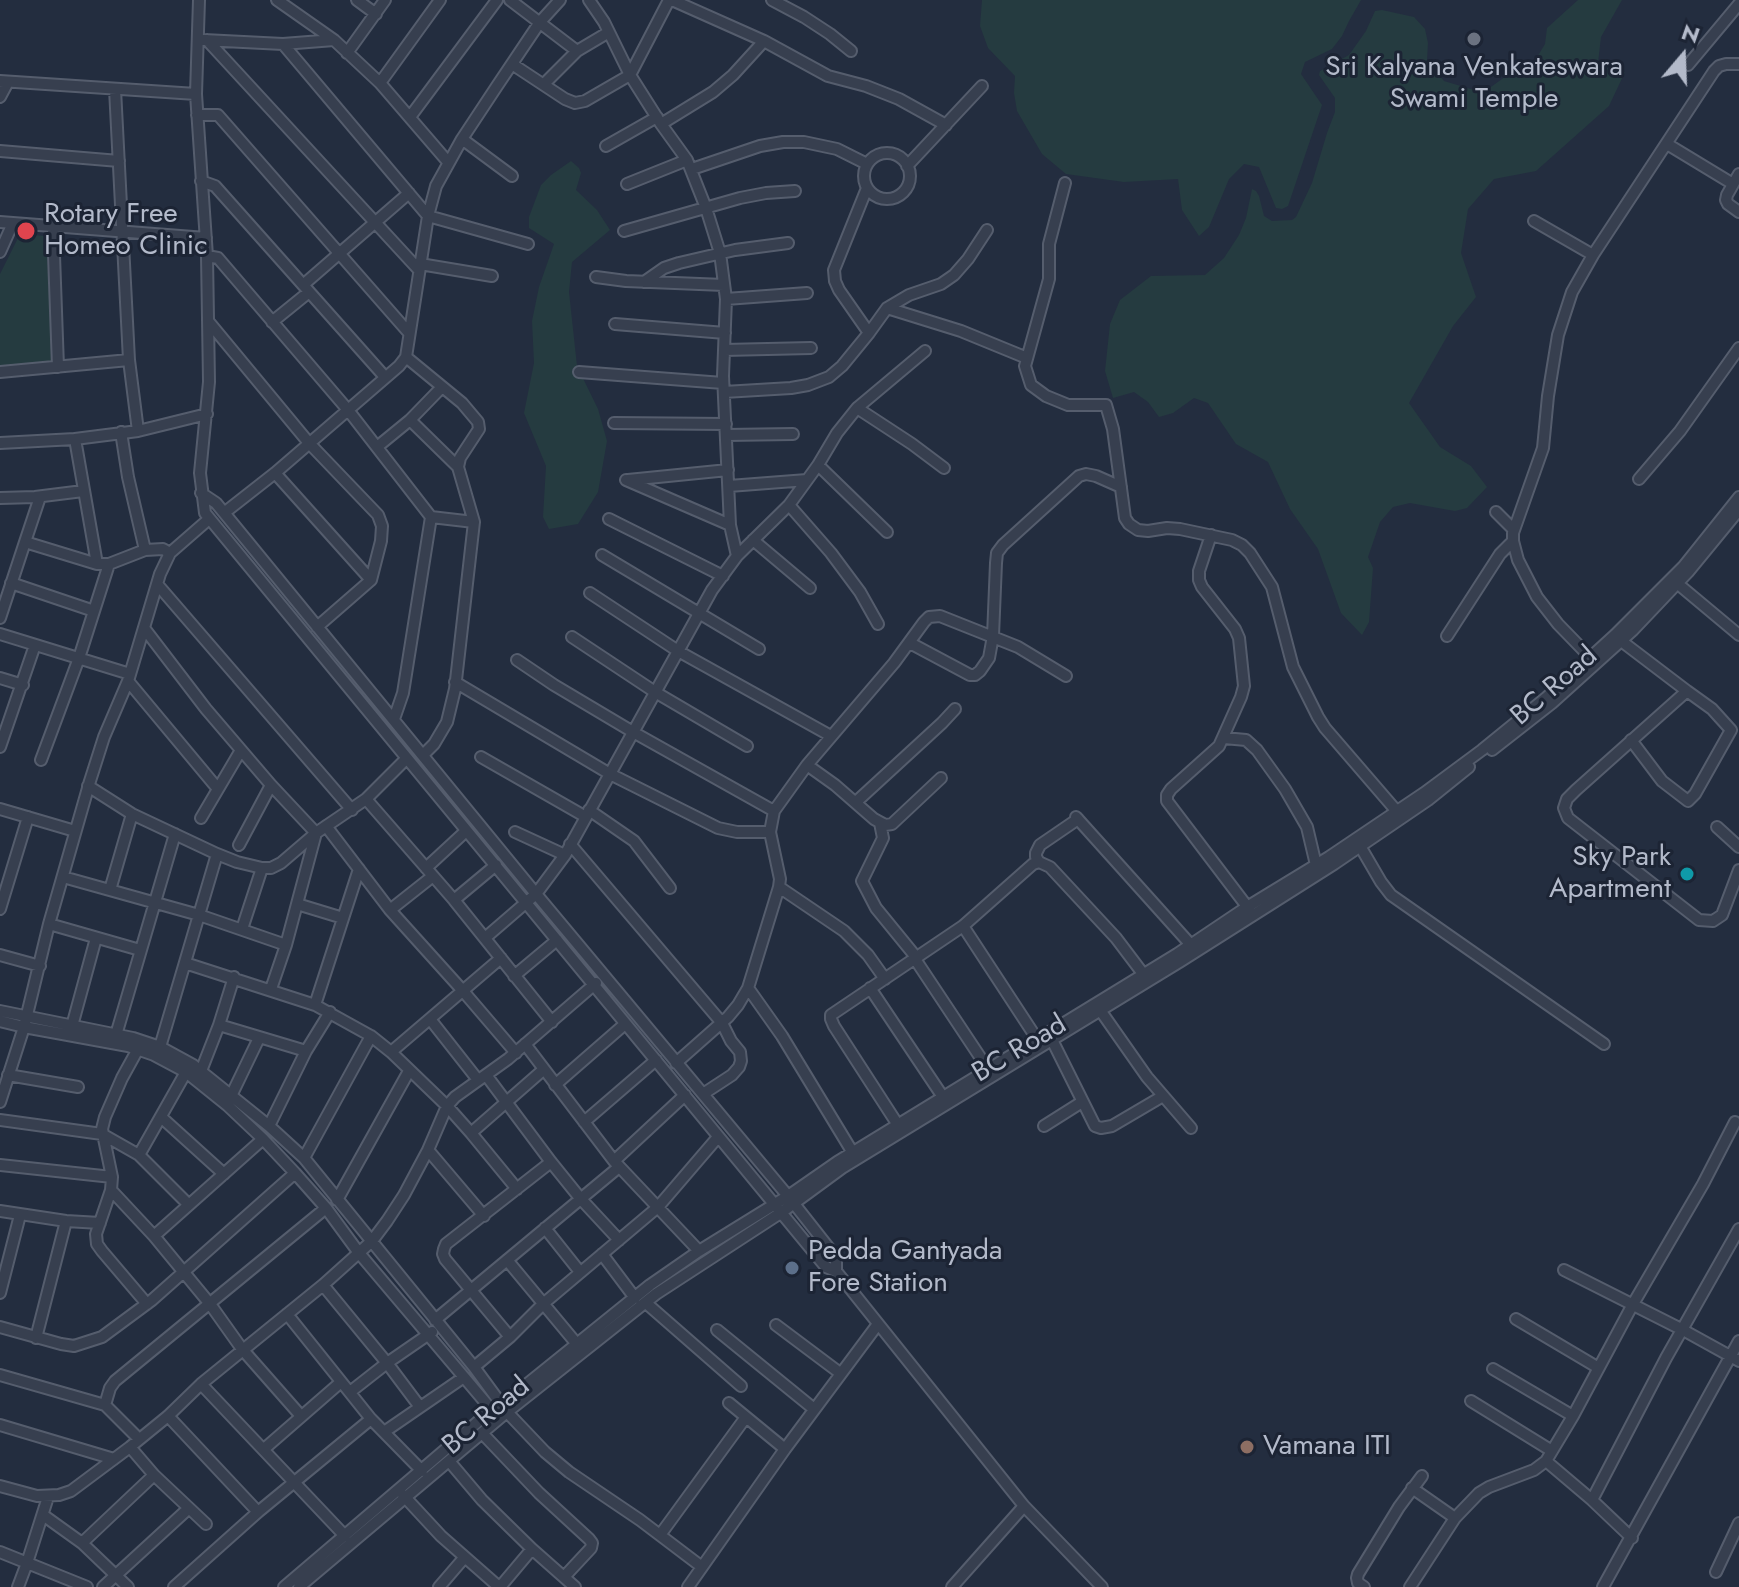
<!DOCTYPE html>
<style>
body{margin:0}
#map{position:relative;width:1739px;height:1587px;overflow:hidden;background:#232d3f;font-family:Jost,sans-serif}
canvas{display:block}
.north{position:absolute;left:1643px;top:16px;width:80px;height:80px;-webkit-text-stroke:6px #1c2434;paint-order:stroke;rotate:19deg;font-size:22px;font-weight:700;line-height:32px;text-align:center;color:#b3baca}
.north::after{content:'';display:block;margin:auto;width:28px;height:36px;background:#b3baca;clip-path:polygon(50% 0,100% 100%,50% 72%,0 100%)}
</style>
<div id="map">
<canvas width="1739" height="1587"></canvas>
<div class="north">N</div>
</div>
<script>
const ctx = document.querySelector('canvas').getContext('2d');
ctx.lineJoin = 'round';
function fillPath(path, color) {
  ctx.fillStyle = color;
  ctx.fill(path, 'evenodd');
}
function shape(rows) {
  const path = new Path2D();
  for (const r of rows) {
    if (r.length === 3) {
      path.moveTo(r[0] + r[2], r[1]);
      path.arc(r[0], r[1], r[2], 0, 2 * Math.PI);
      continue;
    }
    path.moveTo(r[0], r[1]);
    for (let i = 2; i < r.length; i += 2) path.lineTo(r[i], r[i + 1]);
  }
  return path;
}
function trace(path, color, width, dash) {
  ctx.strokeStyle = color;
  ctx.lineWidth = width;
  ctx.lineCap = dash ? 'butt' : 'round';
  ctx.setLineDash(dash || []);
  ctx.stroke(path);
}
function label(font, color, halo, rows, align = 'center') {
  ctx.font = font + ' Jost,sans-serif';
  ctx.lineWidth = 6;
  ctx.setLineDash([]);
  ctx.textBaseline = 'middle';
  ctx.strokeStyle = halo;
  ctx.fillStyle = color;
  for (const [text, x, y, turn = 0] of rows) {
    ctx.save();
    ctx.translate(x, y);
    ctx.rotate((+turn || 0) * Math.PI / 180);
    ctx.textAlign = isNaN(turn) ? turn : align;
    if (halo) ctx.strokeText(text, 0, 0);
    ctx.fillText(text, 0, 0);
    ctx.restore();
  }
}
fillPath(shape([
 [982,0,1361,0,1349,21,1342,36,1332,49,1305,62,1301,74,1322,105,1288,206,1282,209,1276,208,1259,167,1244,164,1229,179,1209,227,1199,236,1182,210,1178,179,1124,182,1066,174,1042,154,1017,111,1014,93,1015,76,988,48,980,26],
 [1578,0,1622,0,1601,37,1598,63,1625,72,1609,106,1536,171,1494,179,1468,209,1461,253,1476,297,1453,326,1409,403,1440,447,1471,466,1487,487,1467,508,1455,511,1410,503,1393,507,1380,522,1368,557,1373,568,1369,622,1362,635,1341,613,1318,549,1290,509,1268,462,1236,444,1208,403,1194,398,1173,413,1159,417,1148,402,1134,392,1113,398,1105,371,1110,324,1120,300,1151,276,1205,275,1224,258,1239,235,1246,218,1252,189,1256,191,1259,196,1264,216,1272,221,1292,220,1296,217,1312,183,1327,133,1335,112,1335,98,1319,75,1320,71,1349,55,1366,31,1375,11,1382,10,1414,17,1425,29,1428,43,1427,61,1444,81,1474,90,1488,89,1509,74,1533,64,1545,44,1547,28],
 [571,161,579,168,581,173,576,190,597,210,610,230,572,262,569,292,577,366,598,409,607,441,598,492,578,524,549,529,543,517,546,466,524,413,534,363,532,321,539,287,554,244,529,228,529,217,541,185,551,175],
 [20,234,46,236,53,363,0,371,0,274]
]), '#253b40');
const minor = shape([
 [199,0,196,94,207,256,209,382,200,473,205,513,826,1267,836,1271,1024,1506,1102,1587],
 [277,0,334,40,380,83,448,162],
 [357,0,376,14],
 [510,0,577,51],
 [589,0,604,22,630,75,661,124,687,160,706,208,720,253,726,299,723,376,730,525,737,556],
 [672,0,764,41,828,76,866,86,899,99,946,125],
 [772,0,804,17,830,34,851,51],
 [204,40,283,44,334,40],
 [207,40,419,270],
 [283,44,428,216,528,244],
 [347,53,385,0],
 [512,64,565,99,575,103,585,101,630,75,669,0],
 [1688,65,1739,4],
 [0,81,196,94],
 [380,83,440,0],
 [544,84,577,51,609,32],
 [115,89,129,360,138,431],
 [0,97,8,82],
 [197,115,218,115,409,333],
 [410,117,497,0],
 [661,124,713,92,733,75,764,41],
 [462,139,512,176],
 [1667,144,1733,184],
 [606,146,657,117],
 [0,151,119,161],
 [887,176,23],
 [907,166,982,86],
 [692,169,760,146,783,142,804,142,837,149,867,164],
 [1739,174,1727,195,1726,200,1728,204,1739,212],
 [201,181,215,186,385,377],
 [1065,183,1049,244,1049,279,1025,366,1031,385,1046,396,1068,405,1106,405,1113,429,1125,518,1129,524,1138,530,1148,531,1167,528,1180,529,1232,540,1242,545,1250,553,1272,587,1293,667,1318,717,1325,728,1400,815],
 [627,184,687,160],
 [867,188,834,270,835,281,839,290,869,333],
 [1534,221,1593,255],
 [0,222,206,238],
 [53,227,58,367],
 [624,231,740,198,766,193,795,191],
 [0,252,13,223],
 [207,256,218,258,348,410,431,517,403,693,394,719],
 [420,264,492,276],
 [596,277,626,281,724,285],
 [644,282,664,268,679,263,735,250,788,243],
 [303,285,409,193],
 [726,299,807,293],
 [887,308,961,331,1027,358],
 [208,321,309,443,378,515,382,526,381,541,371,580],
 [272,322,309,292],
 [615,324,725,333],
 [724,350,811,348],
 [406,357,462,403,478,422,479,429,460,458,458,467,474,522,455,689,447,722,434,744,423,755],
 [0,372,129,360],
 [579,372,723,383],
 [724,392,791,388,808,385,829,377,842,366,869,333,887,308,909,295,941,284,954,275,968,259,987,230],
 [857,408,925,351],
 [410,420,442,387],
 [614,423,726,424],
 [121,432,128,477,145,550],
 [726,435,793,434],
 [75,439,97,564],
 [0,443,75,439,138,431,207,414],
 [377,447,410,420,458,467],
 [818,465,887,532],
 [275,473,371,580,317,627],
 [1639,479,1680,431,1739,348],
 [626,480,730,525],
 [628,480,728,470],
 [729,486,807,480],
 [201,493,216,503,536,894,788,1196,836,1257,836,1271],
 [0,498,35,497,83,491],
 [789,505,831,553,860,592,878,624],
 [1496,512,1514,530],
 [224,513,275,473,399,366,406,357,428,216,436,186,462,139,497,86,540,22,560,0],
 [431,517,474,522],
 [609,519,723,576],
 [1211,535,1199,571,1199,580,1202,587,1235,629,1239,638,1244,686,1241,697,1219,746,1171,789,1167,795,1167,801,1249,909],
 [753,540,810,588],
 [25,542,40,497],
 [602,555,759,649],
 [11,583,94,611],
 [157,584,352,810],
 [1678,584,1739,635],
 [590,593,678,651,831,736],
 [0,618,25,542,97,564,109,564,145,550,163,549,170,553],
 [144,628,206,709,271,785,316,833,286,945,271,989],
 [0,634,130,674],
 [1447,636,1500,554,1513,541],
 [572,637,655,692,747,746],
 [1616,637,1687,691,1576,790,1567,799,1564,808,1568,818,1699,920,1713,921,1722,915,1739,870],
 [910,643,970,675,975,675,980,671,989,658,993,636,996,563,997,553,1003,545,1079,476,1086,474,1096,476,1121,487],
 [1590,657,1558,624,1537,597,1518,560,1513,541,1513,533,1543,448,1548,396,1558,335,1572,292,1593,255,1714,71,1719,66,1726,64,1739,64],
 [517,660,554,685,633,732,774,811],
 [0,678,23,685],
 [128,681,218,789],
 [455,682,610,774,718,828,737,832,770,832],
 [1224,738,1246,740,1257,750,1285,789,1307,827,1316,865],
 [1631,740,1662,781,1688,801,1695,794,1731,730,1712,709,1687,691],
 [0,747,35,645],
 [1492,750,1552,703,1633,630,1688,572,1739,510],
 [481,757,586,817],
 [41,760,79,658,109,564],
 [807,765,835,785,874,819,885,825,892,824,941,778],
 [88,786,132,814,217,854,237,862,262,868,271,868,281,863,316,833,366,799,406,759],
 [366,799,454,900,552,1022],
 [856,802,942,723,955,709],
 [0,809,75,831],
 [589,810,634,841,670,888],
 [1076,817,1191,945],
 [201,818,241,750],
 [880,823,883,838,862,881,876,908,916,957,915,959,988,1069],
 [326,826,390,910,463,991,516,1053],
 [1717,827,1739,847],
 [515,832,565,855],
 [570,844,722,1023,731,1041,740,1052,741,1061,739,1067,732,1075,703,1094],
 [239,845,271,785],
 [1360,846,1381,882,1391,895,1604,1044],
 [1039,862,1036,857,1036,853,1040,845,1078,819],
 [426,868,466,831],
 [63,877,199,915,286,945],
 [779,887,844,931,868,955,885,979],
 [110,890,132,814],
 [454,900,496,865],
 [297,904,343,918],
 [0,909,28,817],
 [390,910,433,876],
 [49,924,140,950],
 [963,926,1037,1039],
 [242,929,262,868],
 [485,938,536,894,565,855,712,590,737,556,789,505,818,465,837,433,857,408,912,444,944,468],
 [0,955,40,966],
 [185,963,315,1005,371,1036,391,1052,447,1106,471,1133,517,1189],
 [514,976,557,940],
 [748,988,782,1036,853,1153],
 [870,988,943,1097],
 [315,1005,359,869],
 [1100,1010,1147,1077,1191,1128],
 [0,1011,133,1038,160,1047,193,1065,269,1126,304,1158,474,1367,507,1412,545,1452,569,1472,640,1520,702,1567],
 [430,1019,478,1080],
 [0,1021,24,1027,128,1046,154,1055,186,1072,227,1105,263,1139,295,1173,326,1208,359,1253,496,1415],
 [219,1025,306,1051],
 [72,1026,96,938],
 [116,1035,175,834],
 [1052,1040,1095,1126,1101,1128,1112,1126,1163,1096],
 [525,1044,614,1161,699,1251],
 [160,1047,217,854],
 [138,1049,122,1078,105,1117,102,1129,112,1177,111,1190,96,1234,97,1244,102,1251,147,1304],
 [391,1052,501,958],
 [676,1063,728,1017,738,1005,748,988,779,887,780,879,770,832,774,811,807,765,894,663,924,622,929,617,940,616,1018,647,1066,676],
 [201,1071,219,1025,234,977],
 [8,1075,78,1087],
 [486,1075,551,1162,580,1198,619,1240],
 [555,1085,625,1024],
 [231,1096,259,1038],
 [0,1102,24,1027,49,924,90,781,104,737,128,681,160,574,170,553,209,519],
 [161,1117,224,1174],
 [0,1120,102,1134,139,1155,188,1204],
 [584,1122,656,1060],
 [898,1125,834,1026,831,1019,831,1015,963,926,1033,864,1039,862,1050,867,1116,938,1144,975],
 [269,1126,306,1051,330,1012],
 [1044,1126,1082,1102],
 [471,1133,543,1070],
 [428,1150,484,1216],
 [139,1155,186,1072],
 [304,1158,371,1036],
 [614,1161,685,1095],
 [0,1165,112,1177],
 [111,1190,154,1236,210,1304,242,1349,301,1416],
 [337,1200,409,1071],
 [0,1211,66,1221,100,1223],
 [545,1228,580,1272],
 [154,1236,263,1139],
 [602,1254,635,1298],
 [507,1260,576,1343],
 [1564,1270,1683,1330,1739,1361],
 [323,1285,387,1363,420,1407],
 [0,1293,20,1215],
 [646,1303,741,1386],
 [287,1314,371,1419,422,1471],
 [1516,1319,1597,1367],
 [435,1320,619,1167],
 [776,1325,840,1373],
 [0,1327,61,1344,74,1346,102,1337,152,1300,295,1173],
 [717,1330,814,1409],
 [510,1337,445,1259,443,1254,444,1249,446,1244,551,1162],
 [36,1338,66,1221],
 [474,1367,510,1337,543,1304,658,1207,718,1137],
 [1493,1369,1573,1416],
 [0,1375,105,1405,139,1439],
 [201,1384,345,1536],
 [350,1392,387,1363,432,1332],
 [1471,1401,1552,1451],
 [729,1403,785,1449],
 [105,1405,110,1388,115,1381,326,1208],
 [168,1416,258,1512],
 [0,1425,114,1459],
 [384,1432,464,1377],
 [482,1433,539,1493,589,1539,592,1543,591,1548,564,1577],
 [130,1447,154,1475,206,1524],
 [264,1449,341,1382],
 [449,1461,482,1500,532,1549,575,1587],
 [1546,1461,1592,1500,1632,1538],
 [0,1486,37,1496,59,1495,71,1491,130,1447,168,1416,201,1384,323,1285,372,1241,387,1221,404,1195,428,1150,447,1106,455,1097,508,1059,596,983],
 [1412,1488,1455,1518],
 [403,1495,441,1536,499,1587],
 [1592,1500,1666,1358,1739,1229],
 [43,1515,82,1543,128,1587],
 [660,1535,746,1417],
 [82,1543,154,1475],
 [0,1552,87,1587],
 [1716,1572,1739,1523],
 [18,1587,27,1563,48,1497],
 [103,1587,188,1509],
 [174,1587,258,1512,371,1419],
 [284,1587,501,1402,505,1402,650,1285,699,1251,788,1196,837,1162,1177,954,1247,907,1329,857,1424,793,1482,750,1546,698,1615,635,1683,567,1739,497],
 [299,1587,507,1412,656,1294,782,1212,842,1168,1181,961,1334,864,1428,800,1469,767],
 [439,1587,464,1558],
 [500,1587,532,1549],
 [688,1587,785,1449,878,1324],
 [952,1587,1024,1506],
 [1364,1587,1358,1583,1357,1578,1358,1574,1399,1507,1422,1476],
 [1410,1587,1455,1518,1479,1493,1489,1487,1534,1470,1546,1461,1573,1416,1633,1304,1703,1184,1735,1122],
 [1603,1587,1739,1341]
]);
trace(minor, '#555d6d', 14);
trace(minor, '#373f4f', 10);
for (const [x, y, r, color] of [
 [1474,39,8,"#6b7280"],
 [26,231,10,"#e0444e"],
 [1687,874,8,"#0f9aa8"],
 [792,1268,8,"#5c6f8a"],
 [1247,1447,8,"#8d6e63"]
]) {
  const dot = new Path2D();
  dot.arc(x, y, r, 0, 2 * Math.PI);
  ctx.fillStyle = color;
  ctx.fill(dot);
  trace(dot, '#1c2434', 3);
}
label('28px', '#b3baca', '#1c2434', [
 ["Sri Kalyana Venkateswara",1474,68,"center"],
 ["Swami Temple",1474,100,"center"],
 ["Rotary Free",44,215],
 ["Homeo Clinic",44,247],
 ["Sky Park",1671,858,"right"],
 ["Apartment",1671,890,"right"],
 ["Pedda Gantyada",808,1252],
 ["Fore Station",808,1284],
 ["Vamana ITI",1263,1447]
], 'left');
label('28px', '#b3baca', '#1c2434', [
 ["BC Road",1555,687,-41],
 ["BC Road",1020,1050,-31],
 ["BC Road",487,1417,-40]
]);
</script>
